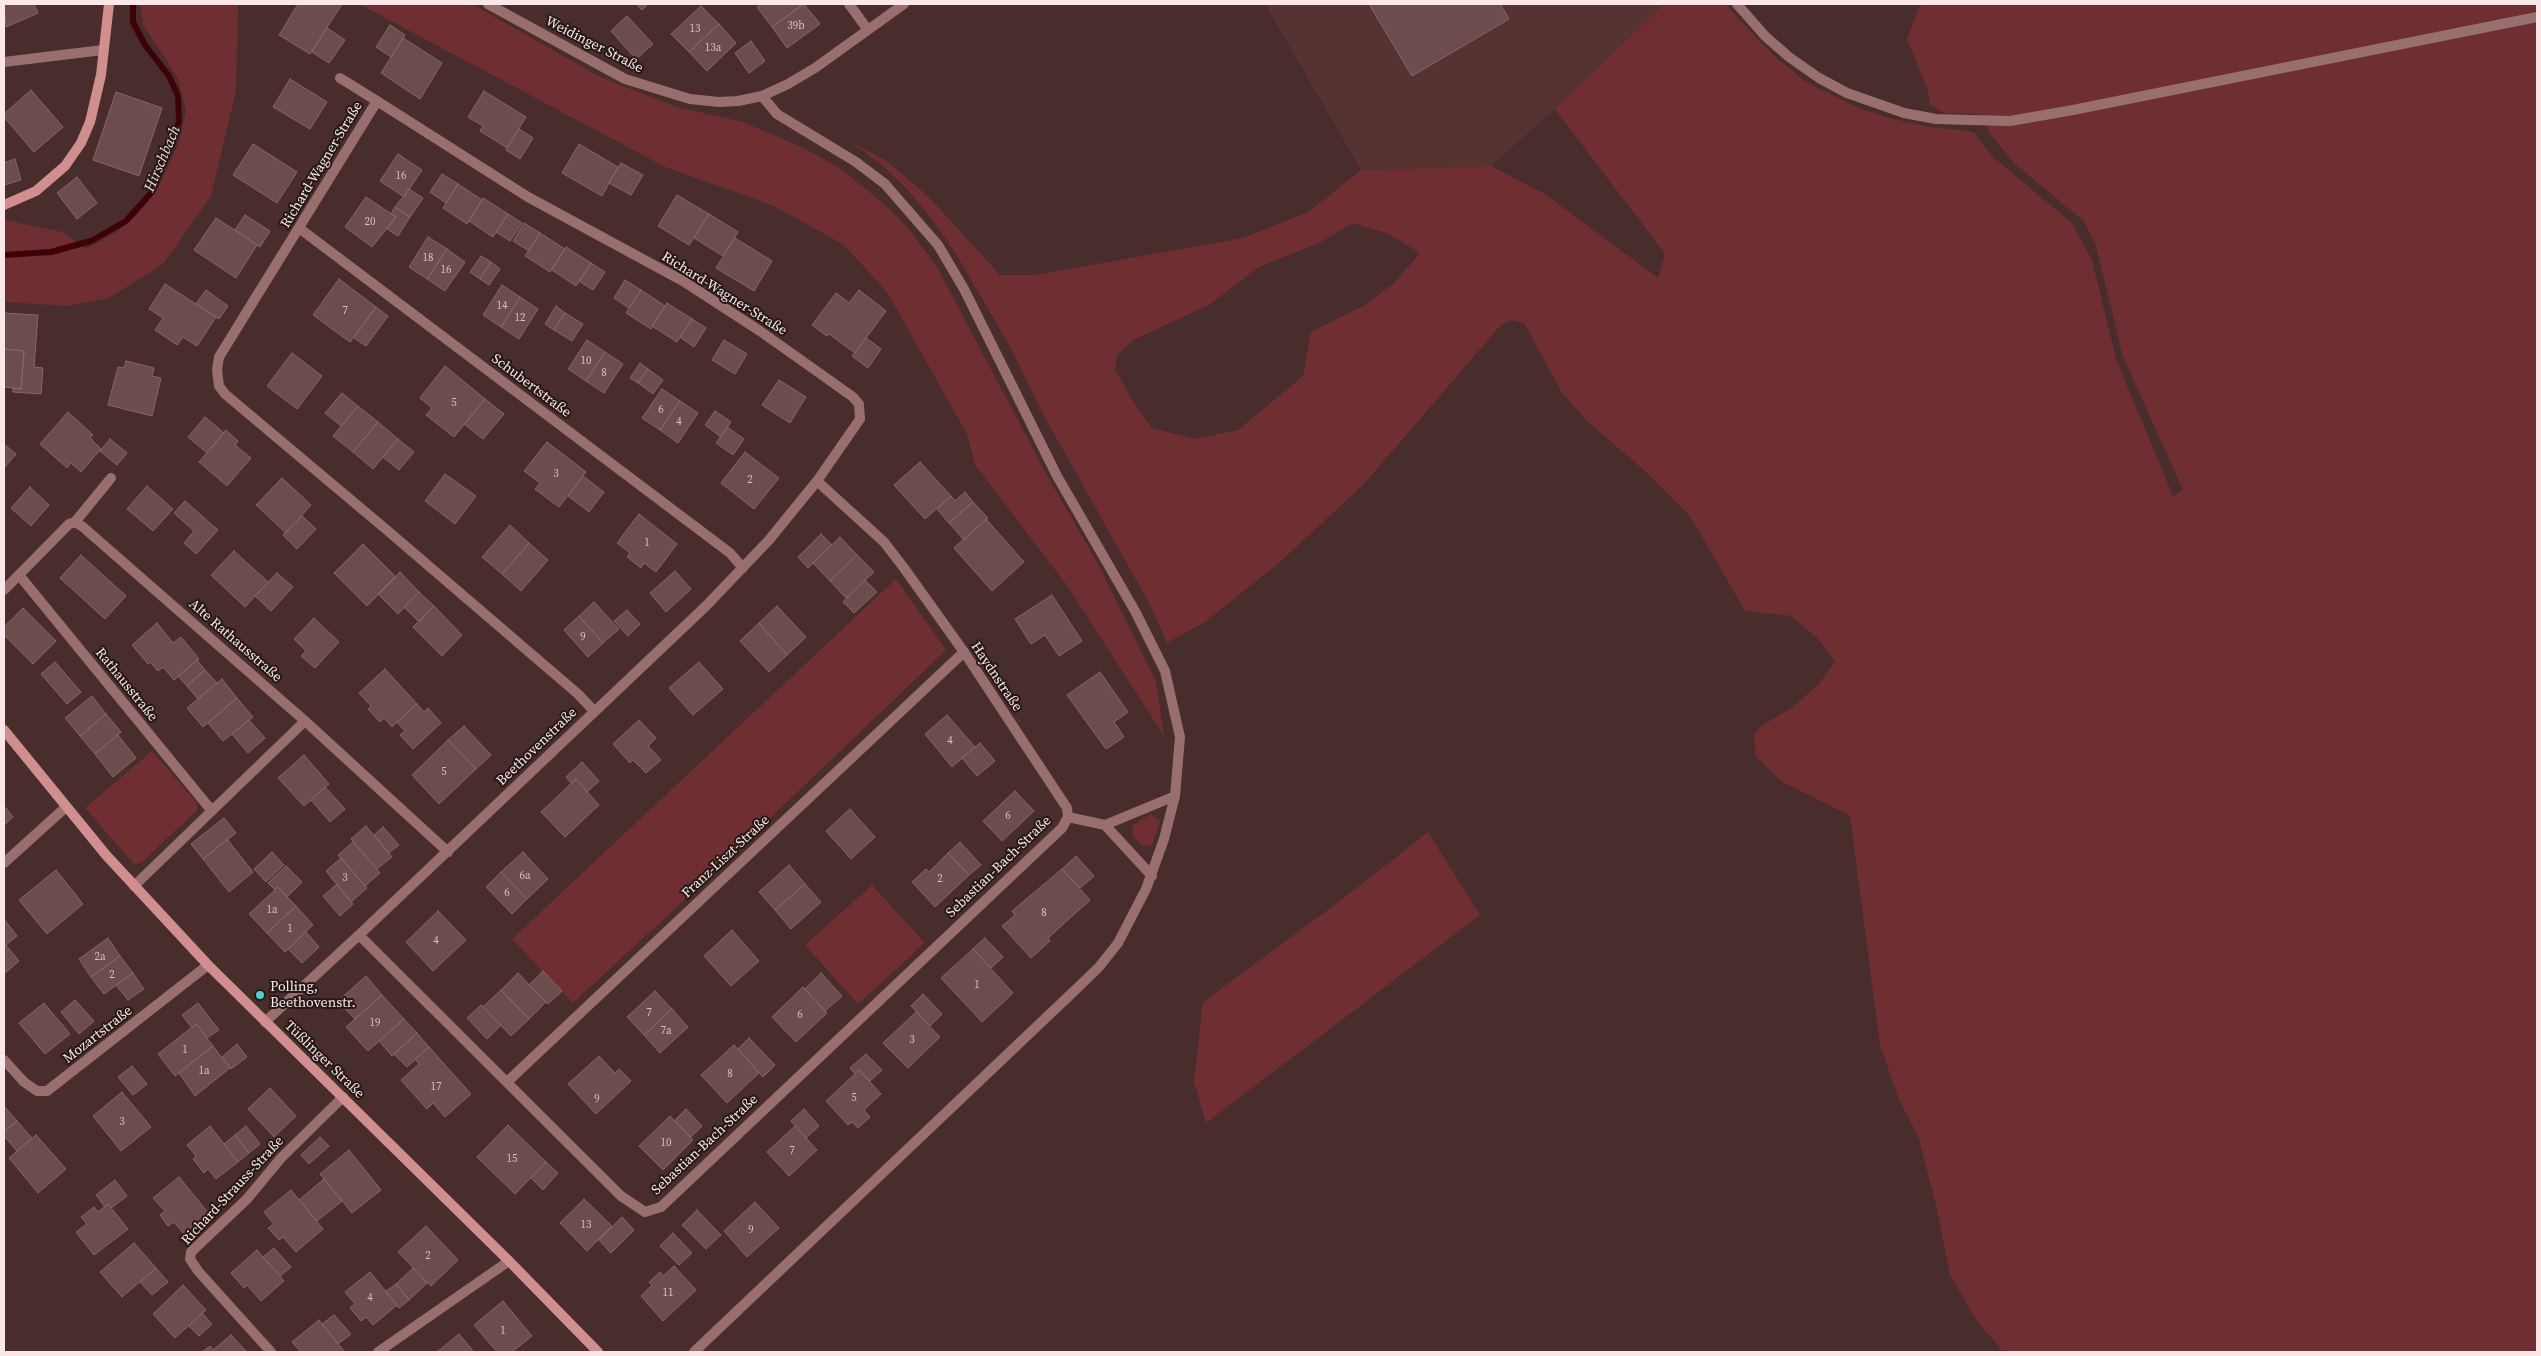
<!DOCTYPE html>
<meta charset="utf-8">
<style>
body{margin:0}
#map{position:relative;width:2541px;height:1356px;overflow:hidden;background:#492c2c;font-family:"Source Serif 4",serif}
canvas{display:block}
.frame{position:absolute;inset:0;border:5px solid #fbe7e7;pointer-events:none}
</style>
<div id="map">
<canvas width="2541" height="1356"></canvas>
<div class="frame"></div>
</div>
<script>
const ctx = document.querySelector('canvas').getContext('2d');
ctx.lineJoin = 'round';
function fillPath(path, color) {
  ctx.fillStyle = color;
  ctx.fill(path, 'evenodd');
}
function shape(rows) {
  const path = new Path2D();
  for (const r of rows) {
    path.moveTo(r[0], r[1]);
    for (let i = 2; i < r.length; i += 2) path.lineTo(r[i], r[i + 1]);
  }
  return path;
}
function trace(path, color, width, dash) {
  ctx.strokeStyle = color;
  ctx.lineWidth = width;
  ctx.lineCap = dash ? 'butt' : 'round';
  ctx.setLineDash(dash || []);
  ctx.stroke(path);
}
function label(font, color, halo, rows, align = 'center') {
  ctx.font = font + ' "Source Serif 4",serif';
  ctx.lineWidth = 4;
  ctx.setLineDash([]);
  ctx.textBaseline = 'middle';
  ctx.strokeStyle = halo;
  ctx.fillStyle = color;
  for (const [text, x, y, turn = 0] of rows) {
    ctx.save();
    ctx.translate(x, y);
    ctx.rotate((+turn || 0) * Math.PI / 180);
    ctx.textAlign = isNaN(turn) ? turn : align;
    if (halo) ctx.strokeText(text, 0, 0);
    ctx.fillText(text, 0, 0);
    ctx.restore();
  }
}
fillPath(shape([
 [1265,4,1664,4,1555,109,1491,166,1361,170]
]), '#573232');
fillPath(shape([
 [140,4,238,4,236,91,211,196,163,264,109,298,67,306,4,302,4,220,63,232,86,249,115,233,136,216,157,190,179,142,186,111,178,78,143,25],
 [359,4,472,4,600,77,677,107,743,122,806,149,842,170,883,203,909,229,937,267,1049,479,1098,564,1156,682,1164,736,1066,584,975,465,967,434,887,292,844,245,774,206,665,167],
 [1664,4,1725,4,1772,54,1806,82,1859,108,1886,117,1924,126,1974,132,1992,156,2072,223,2092,260,2116,359,2173,496,2183,490,2123,357,2096,246,2084,221,2015,164,1991,135,1980,114,1944,113,1930,104,1928,91,1907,39,1920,4,2537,4,2537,1352,2003,1352,1975,1318,1950,1275,1936,1205,1918,1136,1899,1100,1880,1045,1850,816,1781,781,1756,757,1754,734,1761,726,1791,708,1819,684,1835,661,1817,638,1791,616,1745,611,1690,516,1645,471,1589,423,1562,393,1524,323,1510,320,1500,326,1364,484,1279,563,1205,622,1167,643,1149,603,1043,414,1012,350,956,254,934,222,906,188,884,167,853,143,887,161,929,197,1000,275,1035,275,1243,238,1308,212,1361,170,1491,166,1545,194,1658,278,1665,254,1555,109],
 [1353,223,1389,234,1420,253,1394,283,1363,306,1311,332,1303,376,1238,430,1195,439,1152,428,1132,400,1115,369,1117,356,1133,340,1209,305,1259,267,1319,243],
 [896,579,946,650,694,891,573,1003,512,939],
 [152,751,197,803,197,810,141,863,134,864,85,808],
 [1151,814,1160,821,1156,834,1152,845,1143,846,1133,836,1132,826],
 [1428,832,1480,915,1206,1123,1194,1081,1203,1002,1340,901],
 [872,885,925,943,858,1004,805,945]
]), '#6f2e31');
trace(shape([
 [4,255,51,252,91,241,126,221,152,192,179,122,178,96,169,76,145,45,133,22,133,4]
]), '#3e0009', 6);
const building = shape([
 [4,4,34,4,38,13,6,27,4,4],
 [298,4,342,4,310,54,279,35,298,4],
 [636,4,648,4,642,10,636,4],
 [762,4,804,4,772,27,757,7,762,4],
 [804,4,820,24,787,48,772,27,804,4],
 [1369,4,1500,4,1509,19,1412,76,1369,4],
 [701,6,719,24,689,52,671,34,701,6],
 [627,16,653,44,636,59,611,31,627,16],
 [719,24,736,43,707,71,689,52,719,24],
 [390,25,405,35,391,57,376,47,390,25],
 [327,28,345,40,329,63,312,52,327,28],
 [403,38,442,63,420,99,381,73,403,38],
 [751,41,765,61,749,73,735,53,751,41],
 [290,79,327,102,310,129,273,107,290,79],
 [31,90,63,127,34,152,4,117,4,114,31,90],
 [484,91,526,117,507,148,480,131,483,126,468,117,484,91],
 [116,92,162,108,139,176,93,160,116,92],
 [519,129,533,138,520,159,506,150,519,129],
 [253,144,297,172,277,203,233,175,253,144],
 [579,144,618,167,602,196,562,173,579,144],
 [398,154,422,170,404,197,380,181,398,154],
 [15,159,21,180,4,185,4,163,15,159],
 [621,163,643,175,631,195,609,183,621,163],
 [442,174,458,184,446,203,430,192,442,174],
 [77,177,97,203,77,219,57,193,77,177],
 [458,184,482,200,467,224,443,208,458,184],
 [409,189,423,198,410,217,395,207,409,189],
 [677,195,709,214,689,245,658,226,677,195],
 [366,197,396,217,372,247,345,227,366,197],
 [483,198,508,214,493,237,469,221,483,198],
 [395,207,410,217,398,236,387,229,396,217,391,214,395,207],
 [508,214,522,223,510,241,496,232,508,214],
 [709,214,738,232,723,256,694,238,709,214],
 [245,215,270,231,260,247,235,230,245,215],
 [216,218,257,245,236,278,194,250,216,218],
 [524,223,540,233,529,251,513,241,524,223],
 [540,233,565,249,550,272,525,256,540,233],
 [428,237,447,249,427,279,409,267,428,237],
 [735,238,772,261,754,291,716,268,735,238],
 [566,247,591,263,576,286,552,270,566,247],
 [447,249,465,262,445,291,427,279,447,249],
 [481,256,491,262,480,279,470,272,481,256],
 [491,262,500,269,489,285,480,279,491,262],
 [591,263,605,272,593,290,579,281,591,263],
 [339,279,376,307,350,342,313,315,339,279],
 [625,280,641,290,629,308,614,298,625,280],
 [165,284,216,317,197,346,183,337,177,345,155,330,163,318,149,309,165,284],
 [502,285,520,297,501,327,483,315,502,285],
 [206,290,228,306,219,319,196,304,206,290],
 [641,290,665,306,651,329,626,313,641,290],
 [859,290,886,311,855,353,829,334,827,336,812,325,836,293,849,303,859,290],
 [520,297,538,309,519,339,501,327,520,297],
 [667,303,692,319,677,342,652,326,667,303],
 [556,306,565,313,554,330,545,324,556,306],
 [376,307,388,316,366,346,354,338,376,307],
 [4,313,38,315,34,367,43,368,41,394,13,392,13,388,21,389,24,351,4,349,4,313],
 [565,313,583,324,572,341,554,330,565,313],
 [692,319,706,328,694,347,680,337,692,319],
 [866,338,881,349,868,368,852,356,866,338],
 [587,340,605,352,586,381,568,369,587,340],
 [724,340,747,354,735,374,712,360,724,340],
 [4,349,24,351,21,389,4,387,4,349],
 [605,352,623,364,604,393,586,381,605,352],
 [292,353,322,376,297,409,267,386,292,353],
 [126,361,154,368,152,376,161,378,152,416,108,405,118,367,124,368,126,361],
 [640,363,648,369,638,383,630,378,640,363],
 [445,366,485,399,454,437,426,415,432,408,420,398,445,366],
 [648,369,663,380,653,394,638,383,648,369],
 [779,380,806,397,790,423,762,405,779,380],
 [662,389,680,401,660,430,642,418,662,389],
 [342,393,358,406,341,426,325,413,342,393],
 [485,399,504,414,483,439,464,424,485,399],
 [680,401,698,413,678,443,660,430,680,401],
 [358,406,378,422,353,452,333,436,358,406],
 [715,411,731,422,721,437,705,425,715,411],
 [68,412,93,435,90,438,101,449,81,472,71,463,67,468,40,444,68,412],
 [205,417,224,433,207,453,188,437,205,417],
 [378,422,398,439,373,469,353,452,378,422],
 [727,427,744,439,733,455,716,443,727,427],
 [226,430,238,441,235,445,251,458,227,486,199,462,226,430],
 [110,439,127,453,117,465,100,451,110,439],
 [398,439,414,452,399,470,383,457,398,439],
 [547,442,586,472,559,507,535,489,540,483,524,471,547,442],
 [4,444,16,454,4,468,4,444],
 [745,452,779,478,754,509,721,483,745,452],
 [920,462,951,496,925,519,894,485,920,462],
 [445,474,476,496,455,524,425,501,445,474],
 [583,476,604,492,589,512,568,496,583,476],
 [282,478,311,505,286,533,256,505,282,478],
 [147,486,173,509,153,531,127,509,147,486],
 [30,487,49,505,31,526,11,508,30,487],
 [965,492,973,502,949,523,937,509,951,496,955,501,965,492],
 [185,501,218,530,196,554,184,543,194,531,174,513,185,501],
 [973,502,988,518,964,540,949,523,973,502],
 [639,514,677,544,656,572,644,563,641,568,627,557,630,553,617,543,639,514],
 [302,516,316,529,297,549,283,535,302,516],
 [986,519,1024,562,992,591,954,548,986,519],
 [510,525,529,543,502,574,482,557,510,525],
 [821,534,832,545,808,568,798,557,821,534],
 [840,537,857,555,830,581,813,563,840,537],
 [529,543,548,560,521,591,502,574,529,543],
 [363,544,396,577,367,606,334,573,363,544],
 [234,551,268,582,245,607,211,575,234,551],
 [81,555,126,596,105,619,60,578,81,555],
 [857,555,874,572,846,598,830,581,857,555],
 [675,571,691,589,666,612,650,593,675,571],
 [400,572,419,592,398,614,378,594,400,572],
 [277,573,293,587,271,611,255,596,277,573],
 [865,580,877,592,854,613,843,602,865,580],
 [419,592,434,606,419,622,404,607,419,592],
 [1052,595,1082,641,1059,656,1045,635,1031,644,1015,619,1052,595],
 [594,602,619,629,603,643,579,616,594,602],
 [434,606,462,635,442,656,413,627,434,606],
 [777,606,806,637,787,655,759,623,777,606],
 [23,608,56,641,33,664,4,635,4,627,23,608],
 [627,610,640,624,628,636,614,621,627,610],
 [579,616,603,643,588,657,564,630,579,616],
 [314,618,339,642,315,668,301,656,306,651,294,639,314,618],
 [157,623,173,643,181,637,199,659,174,680,163,667,158,671,150,662,148,664,132,645,157,623],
 [759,623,787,655,769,672,740,641,759,623],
 [197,660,205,670,187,686,178,676,197,660],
 [55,662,81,692,67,704,41,674,55,662],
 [699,662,723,689,693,715,669,688,699,662],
 [385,669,417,704,392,727,384,718,380,722,368,709,371,706,359,693,385,669],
 [205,670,217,683,198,699,187,686,205,670],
 [1100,672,1128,712,1114,722,1124,737,1106,749,1067,695,1100,672],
 [222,679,237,698,203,727,187,708,222,679],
 [92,696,106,714,80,736,65,718,92,696],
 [237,698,253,717,223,741,208,723,237,698],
 [417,704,424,712,428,708,441,723,413,749,400,735,405,731,397,722,417,704],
 [106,714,121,732,95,754,80,736,106,714],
 [947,715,975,747,952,767,925,734,947,715],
 [249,720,265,738,248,753,232,734,249,720],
 [639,720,656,738,648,746,661,760,646,773,633,760,630,763,613,744,639,720],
 [464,726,491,755,476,769,448,740,464,726],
 [118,735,136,758,113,777,95,754,118,735],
 [448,740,476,769,439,804,412,775,448,740],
 [980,743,995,761,977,776,962,758,980,743],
 [304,755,329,784,304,806,278,778,304,755],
 [582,762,599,781,587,792,576,779,571,783,566,777,582,762],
 [576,779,599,805,565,837,541,812,576,779],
 [325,787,345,809,330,822,311,800,325,787],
 [1015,791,1034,811,1002,841,983,821,1015,791],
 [4,806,13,817,4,825,4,806],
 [850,809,875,837,851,859,826,831,850,809],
 [224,818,236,833,203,859,191,844,224,818],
 [366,826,392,857,377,869,351,839,366,826],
 [383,827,399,845,389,853,374,835,383,827],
 [227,839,253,872,229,892,203,859,227,839],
 [353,842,380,873,365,886,338,855,353,842],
 [960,842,981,865,969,875,948,853,960,842],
 [272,852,284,865,266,882,254,869,272,852],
 [523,852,548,879,527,899,501,872,523,852],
 [948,853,969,875,935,907,912,882,926,869,929,872,948,853],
 [1076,856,1094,876,1080,888,1062,869,1076,856],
 [341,858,367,888,351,902,326,871,341,858],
 [789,865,805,884,775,910,759,892,789,865],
 [286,866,302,882,287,897,278,887,275,890,268,883,286,866],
 [1062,869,1090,900,1048,938,1050,941,1031,958,1002,926,1015,915,1012,911,1062,869],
 [56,870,83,904,47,934,19,900,56,870],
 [501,872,527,899,512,914,486,887,501,872],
 [337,884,353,904,340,916,323,896,337,884],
 [805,884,821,902,791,929,775,910,805,884],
 [278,887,296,906,267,933,249,914,278,887],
 [296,906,313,925,285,952,267,933,296,906],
 [438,911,466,940,433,971,406,942,438,911],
 [4,919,17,936,6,945,4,943,4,919],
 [732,930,759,961,731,986,704,956,732,930],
 [306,932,319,947,302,963,288,949,306,932],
 [108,938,120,956,91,977,79,959,108,938],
 [985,938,1003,957,991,968,973,949,985,938],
 [4,943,19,961,4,974,4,943],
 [973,949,1013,993,982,1022,941,978,973,949],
 [120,956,133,973,104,994,91,977,120,956],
 [543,971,562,991,548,1004,529,985,543,971],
 [133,973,144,989,128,1000,116,985,133,973],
 [518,973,546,1002,529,1019,501,990,518,973],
 [821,973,842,996,825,1011,805,989,821,973],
 [366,976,382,995,355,1019,338,1001,366,976],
 [803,987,827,1013,796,1042,772,1017,803,987],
 [501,990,529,1019,511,1036,483,1007,501,990],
 [655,991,672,1009,644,1035,627,1017,655,991],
 [923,994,942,1014,930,1026,911,1006,923,994],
 [382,995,404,1019,368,1051,346,1027,382,995],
 [75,1000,94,1021,79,1034,61,1012,75,1000],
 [44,1003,70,1034,45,1054,19,1023,44,1003],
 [198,1003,219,1030,207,1038,196,1024,192,1028,182,1015,198,1003],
 [481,1005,501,1025,487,1039,467,1018,481,1005],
 [672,1009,688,1027,660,1053,644,1035,672,1009],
 [916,1012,940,1037,908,1068,883,1043,916,1012],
 [404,1019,417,1033,392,1056,379,1041,404,1019],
 [196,1024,213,1046,175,1076,158,1054,196,1024],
 [417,1033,429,1047,407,1067,394,1054,417,1033],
 [749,1038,775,1065,763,1077,738,1049,749,1038],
 [237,1044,247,1057,231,1069,222,1057,237,1044],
 [734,1045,759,1073,727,1103,701,1075,734,1045],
 [213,1046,230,1068,195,1096,179,1073,213,1046],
 [429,1047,471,1094,445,1117,433,1103,427,1109,401,1080,419,1064,415,1059,429,1047],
 [866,1054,882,1070,870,1081,859,1070,855,1074,850,1068,866,1054],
 [599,1056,615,1073,619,1069,631,1081,596,1114,568,1084,599,1056],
 [132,1066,147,1084,133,1095,118,1077,132,1066],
 [859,1070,881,1094,864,1110,870,1117,858,1128,852,1122,848,1125,826,1101,859,1070],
 [270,1088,296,1116,274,1137,248,1109,270,1088],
 [122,1092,151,1127,121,1151,93,1116,122,1092],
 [4,1106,17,1121,4,1132,4,1106],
 [686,1109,702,1126,691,1137,674,1121,686,1109],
 [804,1109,819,1126,806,1138,791,1121,804,1109],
 [670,1116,693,1140,663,1170,639,1146,670,1116],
 [17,1121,32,1138,17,1151,4,1136,4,1132,17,1121],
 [508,1125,546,1162,515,1194,477,1157,508,1125],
 [210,1126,238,1162,216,1179,208,1169,204,1173,193,1159,196,1156,187,1145,210,1126],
 [246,1126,260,1144,249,1153,235,1135,246,1126],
 [795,1126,817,1150,789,1176,767,1152,795,1126],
 [36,1135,66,1169,38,1193,9,1158,36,1135],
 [235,1135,249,1153,238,1162,224,1144,235,1135],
 [320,1137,329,1146,309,1164,301,1155,320,1137],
 [349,1150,381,1190,352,1213,320,1174,349,1150],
 [546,1162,558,1173,543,1190,531,1178,546,1162],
 [179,1177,210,1215,185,1235,174,1222,168,1226,160,1215,165,1211,153,1198,179,1177],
 [324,1179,342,1201,317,1221,299,1200,324,1179],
 [115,1180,127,1196,111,1208,108,1204,105,1207,96,1195,115,1180],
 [291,1190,323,1229,296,1252,283,1237,279,1240,268,1228,274,1224,264,1212,291,1190],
 [584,1199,612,1226,587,1251,560,1223,584,1199],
 [755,1202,779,1228,747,1257,724,1231,755,1202],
 [108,1204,128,1229,94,1255,76,1232,87,1224,81,1217,94,1207,98,1212,108,1204],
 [697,1210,721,1235,706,1249,682,1225,697,1210],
 [622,1217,634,1230,611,1253,599,1240,622,1217],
 [426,1226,458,1260,431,1286,398,1252,426,1226],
 [673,1233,692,1253,679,1265,660,1246,673,1233],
 [134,1243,156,1268,122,1297,100,1272,134,1243],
 [274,1248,291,1267,280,1276,263,1257,274,1248],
 [257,1250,284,1281,261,1301,247,1285,244,1288,231,1273,257,1250],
 [674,1266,696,1290,663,1321,641,1296,652,1285,649,1282,660,1272,663,1276,674,1266],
 [156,1268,168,1282,152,1295,140,1282,156,1268],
 [413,1268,427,1283,409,1300,396,1284,413,1268],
 [370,1272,397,1305,373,1325,366,1317,361,1321,350,1308,355,1304,345,1292,370,1272],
 [396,1284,409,1300,399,1308,385,1292,396,1284],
 [183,1285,206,1310,175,1338,153,1314,183,1285],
 [503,1301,532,1336,512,1352,497,1352,474,1325,503,1301],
 [202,1313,212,1324,199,1336,189,1326,202,1313],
 [334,1315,351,1334,338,1344,322,1324,334,1315],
 [319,1320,322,1324,345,1352,301,1352,292,1342,319,1320],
 [459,1334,474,1352,437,1352,459,1334],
 [231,1335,247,1352,202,1352,210,1346,213,1350,231,1335]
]);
fillPath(building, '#6c4c4c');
trace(building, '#866', 1);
trace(shape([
 [340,78,377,101],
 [75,522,111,478]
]), '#986f6e', 10);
trace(shape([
 [488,4,625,79,690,99,719,102,738,101,762,96,788,84,815,68,904,4],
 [849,4,868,30],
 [1737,4,1765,36,1789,57,1819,78,1847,93,1904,113,1936,119,1970,120,2010,121,2073,110,2537,17],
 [4,62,103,50],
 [299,228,730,553,743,568],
 [817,481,884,542,904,568,964,652,1067,808,1068,817,1105,825,1152,876],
 [19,575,212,811],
 [4,590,69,524,75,522,83,527,305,721,448,852],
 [1105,825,1175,796],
 [4,863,66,807],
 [134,886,305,721],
 [359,935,621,1196,645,1212,661,1207,1062,828,1068,817],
 [265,1022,359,935,706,606,769,540,817,481,860,419,859,404,853,397,760,331,683,281,528,197,377,101,219,357,217,370,219,386,225,394,388,531,578,694,594,711],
 [4,1060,24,1082,37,1091,47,1091,208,965],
 [507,1082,964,652],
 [271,1352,198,1271,190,1259,191,1252,247,1199,281,1158,343,1097],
 [378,1352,509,1261],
 [694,1352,1071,994,1099,967,1118,943,1146,889,1164,839,1175,796,1180,737,1165,671,1135,611,1057,476,964,289,938,245,885,184,856,162,777,114,762,96]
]), '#986f6e', 10);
trace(shape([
 [4,205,36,191,65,166,81,143,90,122,101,75,109,4],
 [4,730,106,855,208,965,509,1261,598,1352]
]), '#d08e8e', 10);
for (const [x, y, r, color] of [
 [260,995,5,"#51ccd2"]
]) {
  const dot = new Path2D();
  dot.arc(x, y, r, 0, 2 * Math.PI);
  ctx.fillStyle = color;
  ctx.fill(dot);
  trace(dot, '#261818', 2);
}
label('11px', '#d7c0c0', null, [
 ["39b",796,26],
 ["13",695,29],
 ["13a",713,48],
 ["16",401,176],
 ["20",370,222],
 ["18",428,258],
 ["16",446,270],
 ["14",502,306],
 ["7",345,311],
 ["12",520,318],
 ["10",586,361],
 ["8",604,373],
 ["5",454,403],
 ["6",661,410],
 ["4",679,422],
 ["3",556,474],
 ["2",750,480],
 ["1",647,543],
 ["9",583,637],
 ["4",950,741],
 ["5",444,772],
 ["6",1008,816],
 ["6a",525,876],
 ["3",345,878],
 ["2",940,879],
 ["6",507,893],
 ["1a",272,910],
 ["8",1044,913],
 ["1",290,929],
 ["4",436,941],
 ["2a",100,957],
 ["2",112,975],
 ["1",977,985],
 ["7",649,1013],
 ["6",800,1015],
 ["19",375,1023],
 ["7a",666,1031],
 ["3",912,1040],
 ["1",185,1050],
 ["1a",204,1071],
 ["8",730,1074],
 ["17",436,1087],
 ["5",854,1098],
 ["9",597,1099],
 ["3",122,1122],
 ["10",666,1143],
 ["7",792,1151],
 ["15",512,1159],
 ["13",586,1225],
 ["9",751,1230],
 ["2",428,1256],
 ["11",668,1293],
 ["4",370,1298],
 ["1",503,1331]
]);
label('14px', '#fbe7e7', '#261818', [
 ["Weidinger Straße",594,45,27],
 ["Richard-Wagner-Straße",322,165,-59],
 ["Richard-Wagner-Straße",724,294,32],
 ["Schubertstraße",531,386,37],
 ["Alte Rathausstraße",235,641,41],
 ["Haydnstraße",996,677,56],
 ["Rathausstraße",126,685,51],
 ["Beethovenstraße",537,747,-44],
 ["Franz-Liszt-Straße",726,857,-43],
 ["Sebastian-Bach-Straße",999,867,-44],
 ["Mozartstraße",98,1035,-38],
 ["Tüßlinger Straße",324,1060,44],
 ["Sebastian-Bach-Straße",705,1145,-43],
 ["Richard-Strauss-Straße",233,1191,-47]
]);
label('14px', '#fbe7e7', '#261818', [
 ["Polling,",270,987],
 ["Beethovenstr.",270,1003]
], 'left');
label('italic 15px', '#f0d6d5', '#261818', [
 ["Hirschbach",163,159,-67]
]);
</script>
